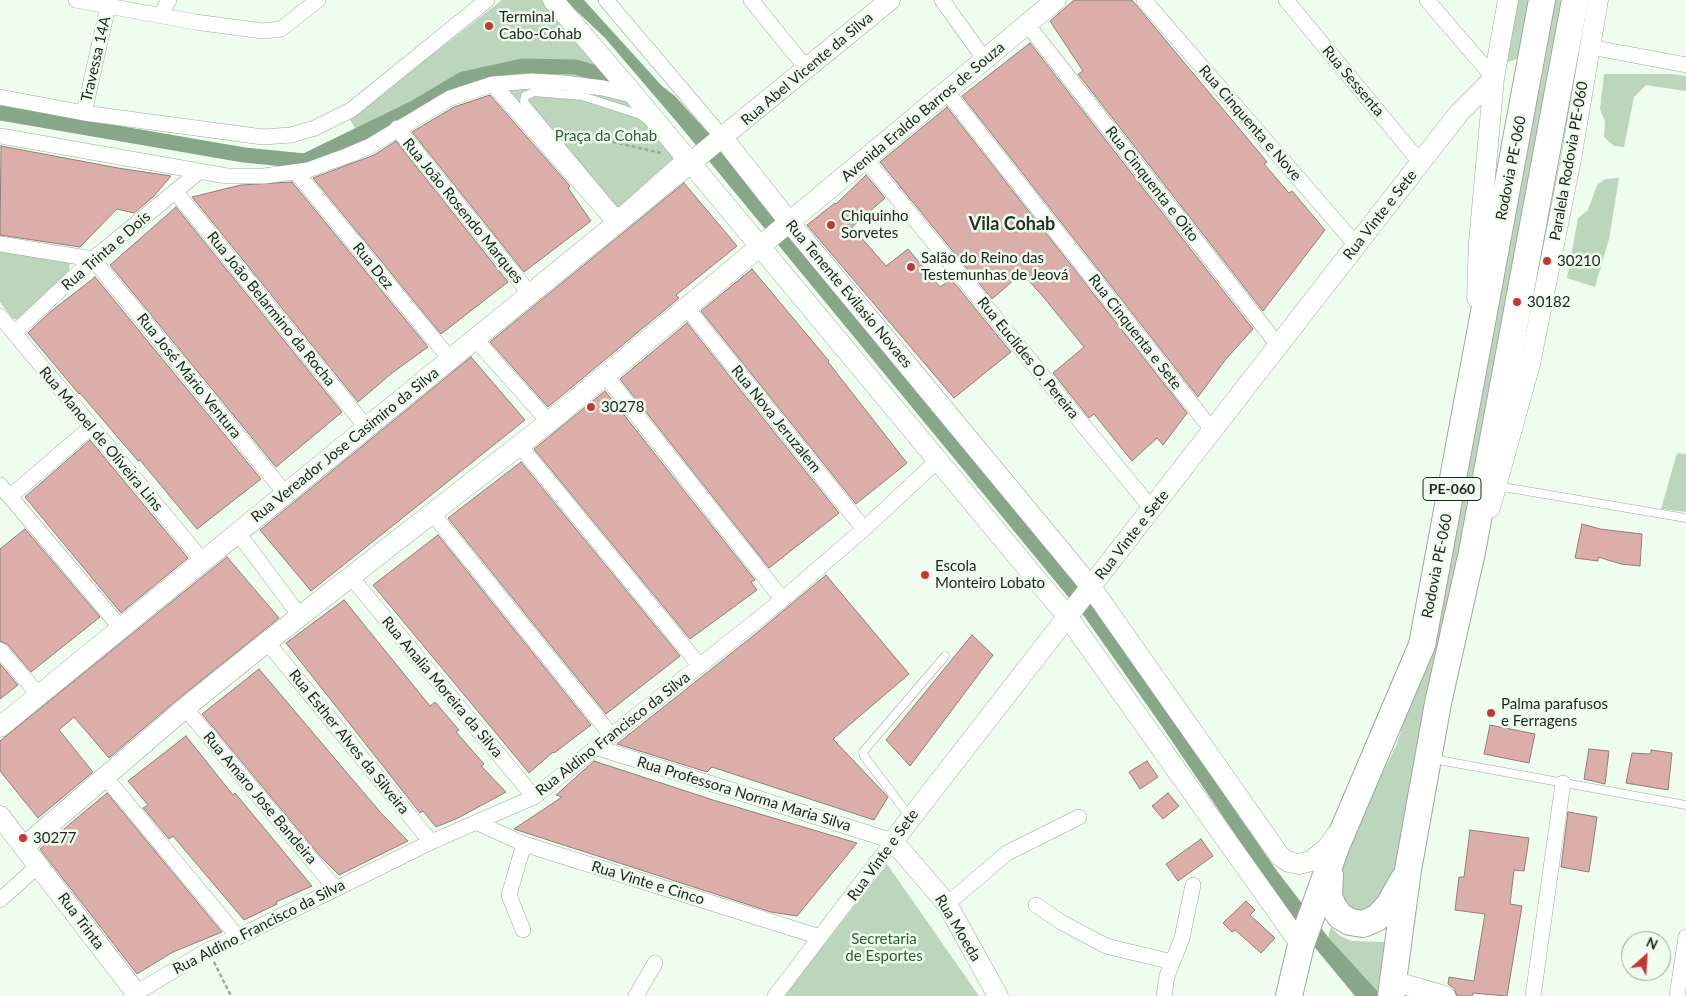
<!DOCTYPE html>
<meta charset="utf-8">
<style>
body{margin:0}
#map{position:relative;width:1686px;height:996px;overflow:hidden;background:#effdef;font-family:Lato,sans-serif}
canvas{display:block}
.north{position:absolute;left:1621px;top:931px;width:50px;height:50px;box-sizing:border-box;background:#effdef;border:1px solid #9ba69b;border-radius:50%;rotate:26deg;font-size:14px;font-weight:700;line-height:20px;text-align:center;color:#1e231e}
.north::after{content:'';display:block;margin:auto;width:18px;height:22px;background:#c53635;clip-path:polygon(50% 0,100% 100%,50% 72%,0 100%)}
</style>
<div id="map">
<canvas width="1686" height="996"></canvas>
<div class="north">N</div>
</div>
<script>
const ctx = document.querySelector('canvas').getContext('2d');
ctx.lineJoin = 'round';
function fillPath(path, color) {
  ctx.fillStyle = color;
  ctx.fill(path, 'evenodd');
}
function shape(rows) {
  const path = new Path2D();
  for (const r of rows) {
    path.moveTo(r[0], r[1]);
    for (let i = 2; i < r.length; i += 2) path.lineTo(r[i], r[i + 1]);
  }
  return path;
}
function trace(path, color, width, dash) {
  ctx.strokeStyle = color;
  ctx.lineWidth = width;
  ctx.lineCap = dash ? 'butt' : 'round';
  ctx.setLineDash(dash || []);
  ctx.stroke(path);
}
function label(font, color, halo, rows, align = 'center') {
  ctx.font = font + ' Lato,sans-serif';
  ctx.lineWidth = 5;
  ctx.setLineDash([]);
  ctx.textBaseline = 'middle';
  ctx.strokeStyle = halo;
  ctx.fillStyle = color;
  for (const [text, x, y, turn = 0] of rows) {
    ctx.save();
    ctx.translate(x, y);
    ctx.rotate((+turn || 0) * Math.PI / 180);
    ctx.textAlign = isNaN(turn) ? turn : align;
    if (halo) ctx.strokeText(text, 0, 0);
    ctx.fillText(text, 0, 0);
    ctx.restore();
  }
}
fillPath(shape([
 [502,0,542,0,624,86,684,156,619,217,496,79,436,86,361,138,347,115,360,111],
 [1513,0,1532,0,1522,57,1503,64],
 [1548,0,1561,0,1505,306,1492,400,1394,876,1382,904,1351,915,1335,884,1359,820,1396,746,1434,631],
 [1604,74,1672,74,1686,76,1686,91,1646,85,1634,97,1624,147,1614,146,1604,137,1605,122,1600,109],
 [1619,178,1609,239,1595,287,1567,278,1578,218,1588,210,1597,185,1605,179],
 [0,249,70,262,69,272,19,321,12,318,0,302],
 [1677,453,1686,454,1686,512,1661,509],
 [887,864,979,996,784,996],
 [1331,927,1340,936,1352,941,1383,942,1396,936,1382,996,1328,937]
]), '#bcd5bd');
fillPath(shape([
 [565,0,584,0,662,86,675,96,711,136,1078,583,1277,871,1328,937,1382,996,1355,996,1297,926,1161,725,1084,616,676,121,605,38]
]), '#88a789');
trace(shape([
 [0,113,244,155,305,161,414,108,463,79,522,66,576,67,605,76]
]), '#88a789', 15);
const building = shape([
 [1074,0,1132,0,1267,162,1264,164,1289,193,1292,191,1325,230,1263,311,1078,74,1083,71,1050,21,1074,0],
 [1030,43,1253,329,1226,359,1198,397,962,96,1030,43],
 [490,95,570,186,568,188,591,221,524,272,412,132,454,107,490,95],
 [947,107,1187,413,1163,445,1157,438,1132,461,1094,414,1089,418,1053,373,1084,347,1045,299,1022,273,992,299,880,162,947,107],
 [396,141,508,282,441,334,313,178,374,155,396,141],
 [1,146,118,168,171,176,153,197,134,213,117,209,80,247,0,235,1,146],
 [866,175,885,198,852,227,886,266,908,249,940,287,951,279,1011,352,954,398,807,225,835,203,836,204,866,175],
 [292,182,428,347,392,373,358,402,192,197,241,185,292,182],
 [684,183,737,246,676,295,679,298,548,407,490,342,684,183],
 [176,207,342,412,276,467,110,265,176,207],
 [752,269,829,361,828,362,907,463,856,504,701,311,752,269],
 [95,277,261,479,197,529,140,460,138,461,80,393,79,394,28,333,50,312,95,277],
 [687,323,839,513,769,568,620,379,687,323],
 [471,357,525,420,311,591,260,530,471,357],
 [605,391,755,580,751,582,757,590,690,639,534,449,605,391],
 [90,440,188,558,121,613,25,497,90,440],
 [521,462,680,656,606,714,448,518,521,462],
 [1582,524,1600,529,1642,534,1640,566,1621,564,1598,557,1598,561,1575,558,1582,524],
 [25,529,100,617,31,672,7,644,0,641,0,549,25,529],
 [438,535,591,725,554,753,553,752,529,773,373,585,438,535],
 [227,557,279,618,178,699,109,758,74,717,59,730,93,772,38,818,0,771,0,741,227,557],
 [826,575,909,674,833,739,888,797,874,820,712,767,707,772,617,744,753,636,826,575],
 [344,600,430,706,435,702,459,730,456,732,484,764,481,766,506,792,458,818,436,827,423,811,420,813,286,643,344,600],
 [972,635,993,655,910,766,886,740,972,635],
 [0,664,18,685,0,699,0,664],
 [259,669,381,813,408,841,339,875,320,856,202,714,259,669],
 [1490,725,1535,734,1529,763,1484,754,1490,725],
 [186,736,233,795,235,793,312,886,276,902,277,904,244,920,173,836,169,839,143,808,148,805,128,781,186,736],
 [1589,749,1609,751,1605,784,1584,779,1589,749],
 [1651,750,1672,753,1668,790,1626,783,1632,753,1651,754,1651,750],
 [594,761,713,800,857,843,797,916,771,912,514,829,562,797,556,795,594,761],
 [1147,761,1158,777,1140,789,1129,772,1147,761],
 [107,793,222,932,173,952,137,974,40,849,107,793],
 [1168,793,1179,806,1163,819,1152,806,1168,793],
 [1568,812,1597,817,1589,872,1561,867,1568,812],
 [1470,830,1529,838,1524,871,1514,870,1510,904,1522,906,1507,996,1473,993,1472,996,1457,996,1454,988,1448,984,1449,977,1474,981,1485,914,1455,910,1459,877,1464,877,1470,830],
 [1201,839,1213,856,1178,881,1166,864,1201,839],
 [1246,901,1255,910,1250,915,1275,938,1261,953,1235,930,1232,932,1223,923,1246,901]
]);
fillPath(building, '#dcaea9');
trace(building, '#917e7c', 1);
const lane = shape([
 [534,92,582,96,641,115,650,122,677,156,678,160,622,210,616,212,524,102,525,96,534,92],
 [1497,486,1686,518],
 [1433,759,1686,805],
 [910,817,864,756,863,752,945,656]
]);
const street = shape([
 [76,0,195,22,263,31,281,29,318,0],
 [606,0,723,138],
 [751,0,807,69],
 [942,0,985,60],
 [1144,0,1357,246],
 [1286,0,1420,162],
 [1427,0,1494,78],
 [161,14,169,0],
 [1027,24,1277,344],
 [1590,47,1686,65],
 [493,84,616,224],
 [947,92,1212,430],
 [0,97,84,113,263,137,291,135,315,128,351,110,487,0],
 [84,113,108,6],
 [397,128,530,294],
 [0,136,227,176,264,176,308,170,349,155,370,146,450,98,493,84,532,81,564,83,603,88,635,96],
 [866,160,1152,509],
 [296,172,450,359],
 [175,191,367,428],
 [0,244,93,259,285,493],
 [687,308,864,529],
 [0,316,203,561],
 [14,333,93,259,200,171],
 [475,339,549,422],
 [605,375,782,599],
 [520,446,700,666],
 [0,485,121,628],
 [11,496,91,427],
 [432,513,611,735],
 [238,533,300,616],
 [350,576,534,797],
 [267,642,431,842],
 [0,650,39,695],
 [185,708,335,888],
 [595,747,893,841,775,996],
 [106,778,238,937],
 [478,823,524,844,820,937],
 [0,900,39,865],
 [947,904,1007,853,1079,817],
 [1036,905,1061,922,1106,946,1172,962],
 [523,930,509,895,524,844],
 [136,993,208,950,238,937,431,842,534,797,776,605,864,529,937,461],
 [636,996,655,963],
 [1164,996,1167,976,1182,938,1193,885],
 [1533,996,1563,783],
 [1677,996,1686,937]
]);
const secondary = shape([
 [553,0,635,96,1067,616,1301,945],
 [723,138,790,223,1091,587,1280,856,1289,862,1299,864,1311,861,1327,848,1336,835],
 [1477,298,1479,242,1494,78,1508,0],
 [1490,508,1530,364,1571,159,1598,0],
 [0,727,890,0],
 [0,816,136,993,136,996],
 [25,846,185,708,267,642,549,422,1056,0],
 [1393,981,1445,996],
 [998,996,947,904,893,841,1459,113,1494,78]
]);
const highway = shape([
 [1330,875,1329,896,1333,906,1340,916,1350,922,1363,924,1377,918,1389,905,1403,880],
 [1289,996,1301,945,1336,847,1422,645,1542,0],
 [1391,996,1408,870,1438,703,1472,552,1575,0]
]);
trace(lane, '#9ba99c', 9);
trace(street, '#9ba99c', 16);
trace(secondary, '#9ba99c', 21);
trace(highway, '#9ba99c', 28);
trace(shape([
 [562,130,661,153],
 [214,962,231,996]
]), '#9da89d', 2.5, [4, 2.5]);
trace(lane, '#fff', 8);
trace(street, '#fff', 15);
trace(secondary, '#fff', 20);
trace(highway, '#fff', 26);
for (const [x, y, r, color] of [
 [489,26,5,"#c53635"],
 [831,225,5,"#c53635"],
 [1547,261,5,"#c53635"],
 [911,267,5,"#c53635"],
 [1517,302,5,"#c53635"],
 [591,407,5,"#c53635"],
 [925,575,5,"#c53635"],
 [1491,713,5,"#c53635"],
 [23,838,5,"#c53635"]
]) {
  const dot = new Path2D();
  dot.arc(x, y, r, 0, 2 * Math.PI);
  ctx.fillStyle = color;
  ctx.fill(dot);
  trace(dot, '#effdef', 2);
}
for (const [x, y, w] of [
 [1452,489,58]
]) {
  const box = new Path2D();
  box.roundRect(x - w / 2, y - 11.5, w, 23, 4);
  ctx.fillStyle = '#effdef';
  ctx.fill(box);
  trace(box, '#1e231e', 1);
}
label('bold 14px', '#1e231e', null, [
 ["PE-060",1452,489]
]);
label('15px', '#1e231e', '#effdef', [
 ["Terminal",499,17],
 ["Cabo-Cohab",499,34],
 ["Chiquinho",841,216],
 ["Sorvetes",841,233],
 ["Salão do Reino das",921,258],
 ["Testemunhas de Jeová",921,275],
 ["30210",1557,261],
 ["30182",1527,302],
 ["30278",601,407],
 ["Escola",935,566],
 ["Monteiro Lobato",935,583],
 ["Palma parafusos",1501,704],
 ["e Ferragens",1501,721],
 ["30277",33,838]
], 'left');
label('15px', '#1e231e', '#effdef', [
 ["Travessa 14A",96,59,-77],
 ["Rua Abel Vicente da Silva",807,69,-40],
 ["Rua Sessenta",1353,81,50],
 ["Avenida Eraldo Barros de Souza",923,112,-40],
 ["Rua Cinquenta e Nove",1250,123,49],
 ["Paralela Rodovia PE-060",1569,161,-80],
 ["Rodovia PE-060",1511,168,-79],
 ["Rua Cinquenta e Oito",1152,184,52],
 ["Rua João Rosendo Marques",463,211,51],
 ["Rua Vinte e Sete",1380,215,-52],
 ["Rua Trinta e Dois",106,251,-41],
 ["Rua Dez",373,266,51],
 ["Rua Tenente Evilasio Novaes",849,294,50],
 ["Rua João Belarmino da Rocha",271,309,51],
 ["Rua Cinquenta e Sete",1135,332,52],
 ["Rua Euclides O. Pereira",1028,358,51],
 ["Rua José Mário Ventura",189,376,51],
 ["Rua Nova Jeruzalem",776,419,51],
 ["Rua Manoel de Oliveira Lins",101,439,50],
 ["Rua Vereador Jose Casimiro da Silva",345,445,-39],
 ["Rua Vinte e Sete",1132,535,-52],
 ["Rodovia PE-060",1437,566,-79],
 ["Rua Analia Moreira da Silva",442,687,50],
 ["Rua Aldino Francisco da Silva",613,734,-38],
 ["Rua Esther Alves da Silveira",349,742,51],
 ["Rua Professora Norma Maria Silva",744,794,17],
 ["Rua Amaro Jose Bandeira",260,798,50],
 ["Rua Vinte e Sete",883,855,-54],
 ["Rua Vinte e Cinco",648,883,17],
 ["Rua Trinta",81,921,53],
 ["Rua Aldino Francisco da Silva",259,927,-27],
 ["Rua Moeda",958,928,59]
]);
label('15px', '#2e5c33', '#effdef', [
 ["Praça da Cohab",606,136],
 ["Secretaria",884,939],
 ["de Esportes",884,956]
]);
label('bold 18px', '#273228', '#effdef', [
 ["Vila Cohab",1012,224]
]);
</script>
